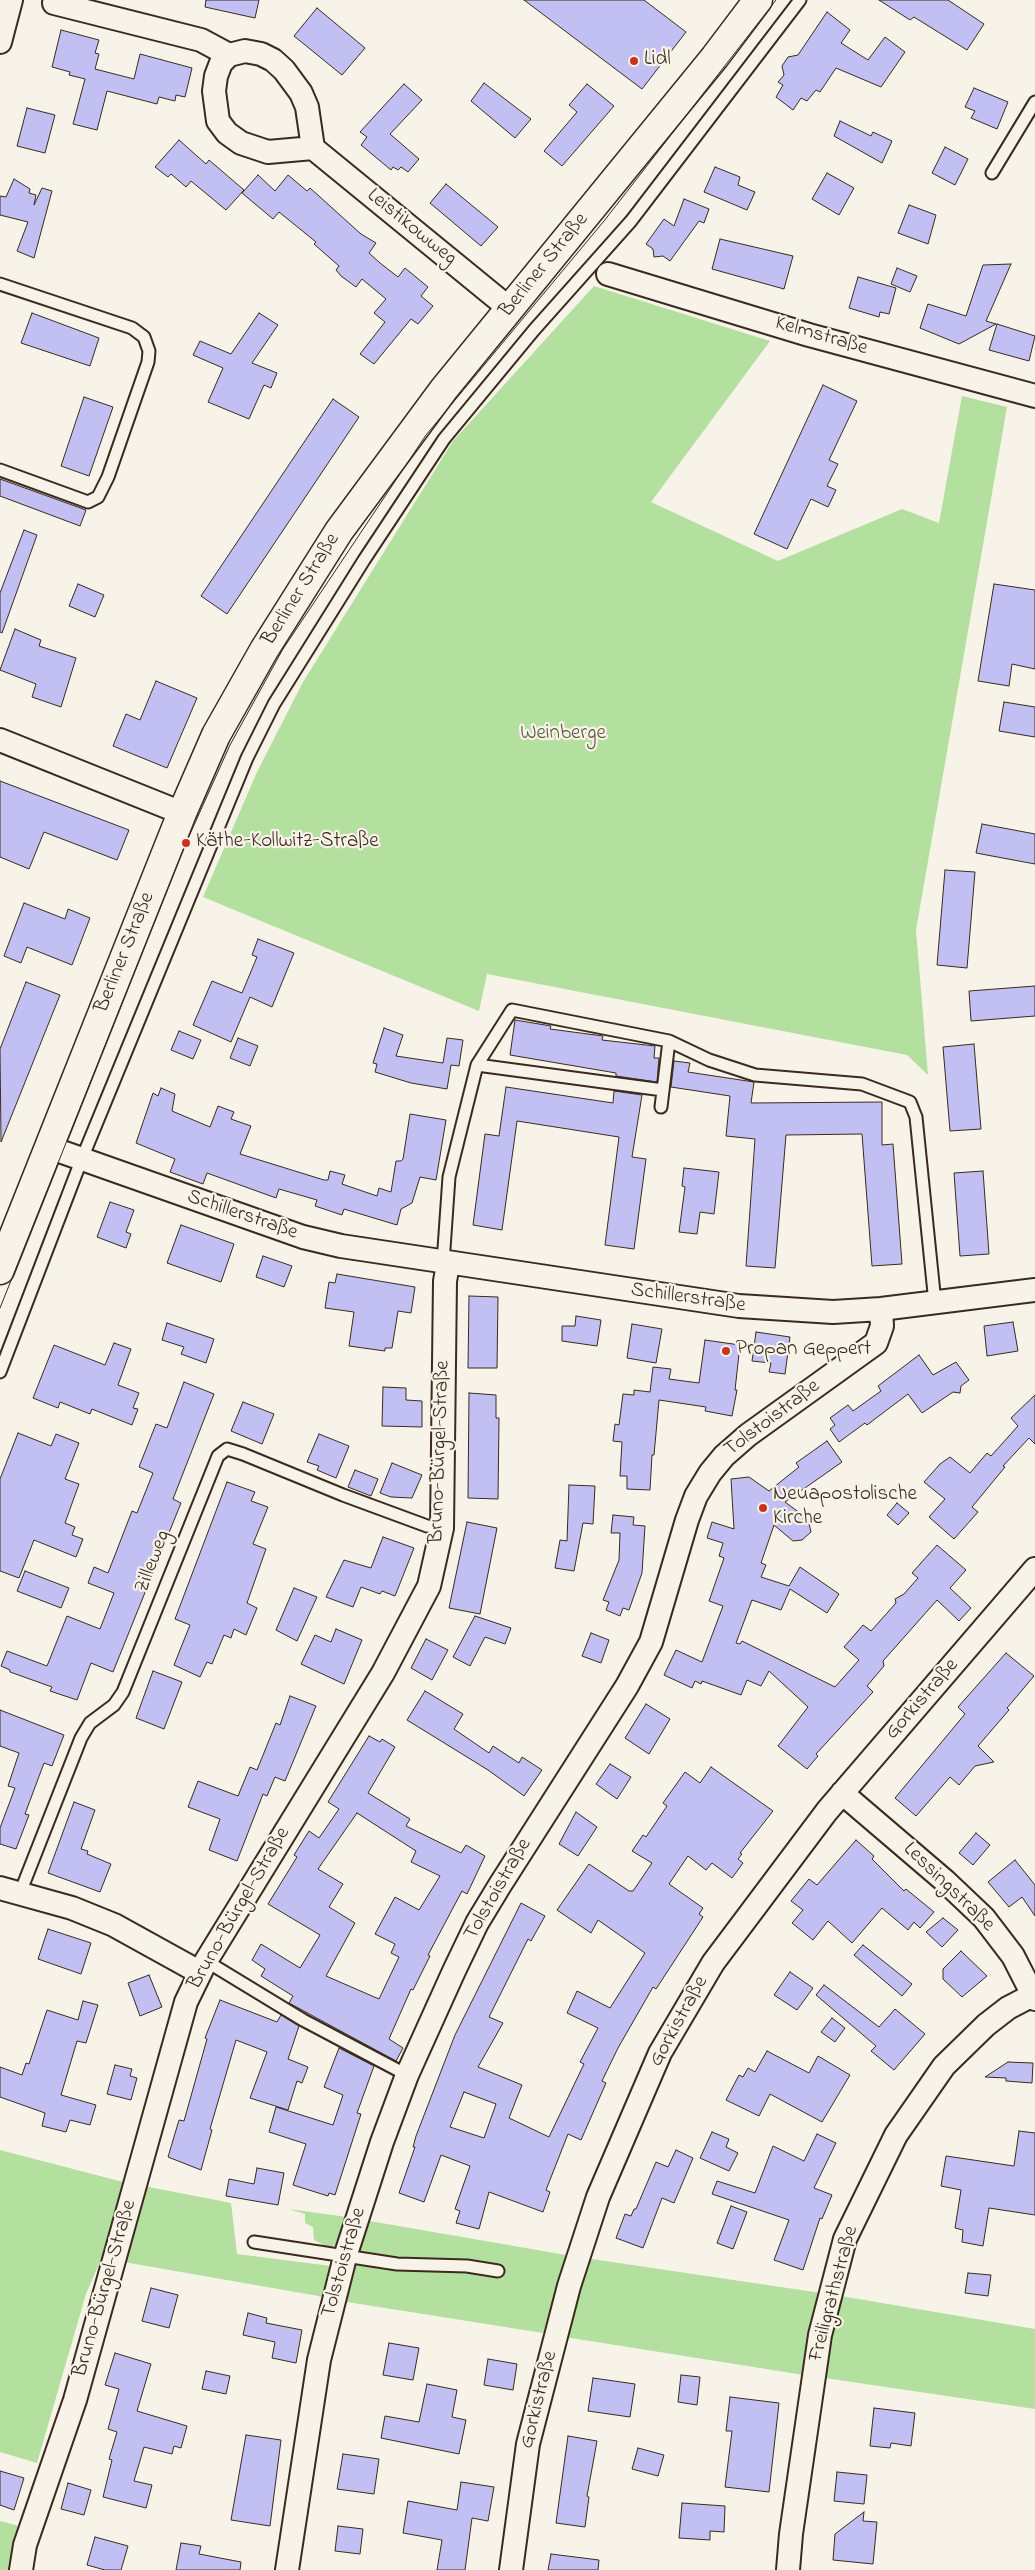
<!DOCTYPE html>
<meta charset="utf-8">
<style>
body{margin:0}
canvas{display:block;background:#f7f3e8}
</style>
<canvas width="1035" height="2570"></canvas>
<script>
const ctx = document.querySelector('canvas').getContext('2d');
ctx.lineJoin = 'round';
function fillPath(path, color) {
  ctx.fillStyle = color;
  ctx.fill(path, 'evenodd');
}
function shape(rows) {
  const path = new Path2D();
  for (const r of rows) {
    path.moveTo(r[0], r[1]);
    for (let i = 2; i < r.length; i += 2) path.lineTo(r[i], r[i + 1]);
  }
  return path;
}
function trace(path, color, width, dash) {
  ctx.strokeStyle = color;
  ctx.lineWidth = width;
  ctx.lineCap = dash ? 'butt' : 'round';
  ctx.setLineDash(dash || []);
  ctx.stroke(path);
}
function label(font, color, halo, rows, align = 'center') {
  ctx.font = font + ' "Indie Flower",sans-serif';
  ctx.lineWidth = 4.5;
  ctx.setLineDash([]);
  ctx.textBaseline = 'middle';
  ctx.strokeStyle = halo;
  ctx.fillStyle = color;
  for (const [text, x, y, turn = 0] of rows) {
    ctx.save();
    ctx.translate(x, y);
    ctx.rotate((+turn || 0) * Math.PI / 180);
    ctx.textAlign = isNaN(turn) ? turn : align;
    if (halo) ctx.strokeText(text, 0, 0);
    ctx.fillText(text, 0, 0);
    ctx.restore();
  }
}
fillPath(shape([
 [594,286,770,341,651,502,778,561,902,509,939,523,962,396,1007,407,916,930,928,1075,907,1055,487,974,479,1011,203,897,257,772,303,682,453,441],
 [0,2150,123,2182,106,2260,101,2259,86,2294,37,2463,0,2452],
 [144,2186,231,2203,237,2254,331,2266,324,2297,118,2261],
 [289,2209,347,2217,338,2245,327,2247,314,2240,313,2227,305,2223,305,2214],
 [364,2220,566,2255,543,2333,341,2301],
 [585,2258,821,2293,804,2375,565,2337],
 [835,2295,1035,2329,1035,2409,818,2377],
 [0,2521,19,2526,8,2570,0,2570]
]), '#b3e09e');
const building = shape([
 [206,0,259,0,255,18,205,7,206,0],
 [524,0,644,0,686,32,642,89,524,0],
 [879,0,948,0,984,24,967,50,914,17,910,20,879,0],
 [317,8,365,48,342,75,294,36,317,8],
 [827,12,850,30,841,43,868,60,885,37,905,52,881,87,836,68,820,92,816,90,807,101,801,98,793,110,776,97,783,85,778,82,784,75,782,66,788,57,798,55,827,12],
 [61,30,99,40,95,53,99,54,95,69,134,79,140,54,192,68,185,97,176,95,175,101,159,97,157,104,107,91,97,130,73,124,85,79,69,75,70,72,52,67,61,30],
 [484,83,531,119,515,138,471,101,484,83],
 [404,84,422,100,390,134,419,159,408,172,401,167,398,170,393,167,391,170,361,145,367,137,360,132,404,84],
 [587,84,614,106,562,166,544,151,577,112,569,105,587,84],
 [974,88,1008,102,997,129,971,118,975,111,965,107,974,88],
 [27,108,55,115,45,153,17,146,27,108],
 [840,121,871,136,873,132,892,141,882,163,834,136,840,121],
 [179,140,206,164,209,160,244,190,226,210,191,181,186,187,171,174,168,177,155,167,179,140],
 [945,147,968,159,955,185,932,173,945,147],
 [715,167,740,177,738,185,755,192,747,210,704,192,715,167],
 [827,173,854,188,839,215,812,199,827,173],
 [258,175,275,191,288,175,307,191,310,188,361,234,376,243,369,253,380,263,398,277,405,268,428,287,421,296,433,306,418,324,411,319,374,364,360,354,385,322,374,313,386,299,362,279,356,287,341,276,336,270,339,266,314,244,316,242,279,212,273,219,242,193,258,175],
 [14,179,30,189,29,193,36,195,34,205,42,188,52,191,34,258,17,251,28,222,0,215,0,196,6,197,14,179],
 [446,184,498,227,481,246,430,203,446,184],
 [684,199,709,209,704,223,699,221,670,261,663,256,654,257,653,249,646,244,664,219,674,226,684,199],
 [909,205,936,215,928,244,898,233,909,205],
 [720,239,793,256,784,289,712,269,720,239],
 [1011,264,986,321,996,324,959,344,920,328,928,304,966,316,983,265,1011,264],
 [897,268,917,276,910,292,891,284,897,268],
 [858,277,896,288,889,314,880,312,879,317,849,308,858,277],
 [32,313,99,338,90,366,21,343,32,313],
 [259,313,278,325,252,363,277,373,271,388,264,385,249,419,208,402,223,368,193,355,200,341,231,354,259,313],
 [997,324,1035,336,1029,361,989,350,997,324],
 [823,385,857,401,829,460,838,464,827,486,836,490,828,507,811,499,787,549,754,534,823,385],
 [84,397,113,407,89,476,61,466,84,397],
 [333,399,359,417,227,614,201,596,333,399],
 [0,479,86,510,80,526,0,496,0,479],
 [24,530,37,535,2,633,0,632,0,593,24,530],
 [78,584,104,595,95,617,69,606,78,584],
 [994,584,1035,590,1035,669,1012,664,1009,686,978,681,994,584],
 [15,629,41,640,39,646,76,658,61,707,32,697,36,684,0,670,15,629],
 [156,681,197,698,167,768,113,746,126,714,140,720,156,681],
 [1004,702,1035,707,1035,737,999,731,1004,702],
 [0,781,129,830,117,860,44,832,29,869,0,857,0,781],
 [982,824,1035,834,1035,864,976,853,982,824],
 [945,870,975,872,967,968,937,965,945,870],
 [24,903,65,919,68,909,90,918,72,965,27,947,21,963,4,956,24,903],
 [258,939,294,953,272,1007,250,997,231,1042,193,1025,212,981,242,993,257,957,252,955,258,939],
 [26,982,60,995,1,1142,0,1049,26,982],
 [1035,986,1035,1016,971,1021,969,991,1035,986],
 [515,1020,551,1026,550,1029,603,1036,602,1040,655,1046,654,1058,659,1058,657,1082,616,1076,616,1073,510,1055,515,1020],
 [384,1028,403,1035,396,1056,443,1063,447,1038,463,1040,459,1066,451,1065,447,1089,411,1083,375,1072,377,1064,373,1063,384,1028],
 [179,1031,201,1040,193,1059,171,1050,179,1031],
 [238,1038,258,1046,250,1066,230,1058,238,1038],
 [974,1044,981,1129,950,1131,943,1047,974,1044],
 [674,1061,690,1063,688,1072,754,1082,751,1103,882,1102,882,1145,893,1144,902,1264,872,1266,862,1134,786,1135,775,1268,746,1266,755,1139,726,1136,730,1096,671,1087,674,1061],
 [506,1087,613,1103,614,1091,642,1095,632,1157,646,1159,634,1249,605,1245,619,1137,517,1121,502,1230,473,1225,485,1134,499,1136,506,1087],
 [161,1088,175,1094,172,1111,210,1127,218,1106,234,1112,231,1119,251,1126,240,1154,324,1180,328,1180,330,1171,345,1175,342,1184,377,1196,379,1188,391,1192,396,1161,401,1161,403,1159,410,1114,446,1120,436,1180,420,1177,412,1203,401,1209,397,1225,344,1209,342,1215,315,1206,317,1200,279,1189,276,1198,207,1173,203,1184,170,1172,175,1159,136,1143,153,1093,158,1096,161,1088],
 [684,1168,719,1172,714,1214,700,1212,697,1234,679,1232,685,1187,682,1186,684,1168],
 [983,1171,989,1254,960,1256,954,1173,983,1171],
 [110,1202,134,1210,126,1232,131,1234,126,1248,97,1237,110,1202],
 [181,1225,234,1244,221,1282,167,1263,181,1225],
 [263,1256,292,1266,284,1287,256,1277,263,1256],
 [337,1274,415,1287,411,1313,398,1311,392,1348,385,1348,385,1351,349,1346,354,1312,325,1308,329,1282,335,1283,337,1274],
 [469,1296,498,1297,497,1368,468,1368,469,1296],
 [576,1316,601,1320,597,1346,562,1341,562,1326,575,1326,576,1316],
 [1013,1322,1018,1351,987,1356,984,1326,1013,1322],
 [167,1323,214,1339,206,1363,181,1354,184,1347,162,1340,167,1323],
 [632,1324,662,1329,656,1363,627,1358,632,1324],
 [756,1332,790,1337,785,1374,769,1372,771,1363,752,1361,756,1332],
 [705,1340,740,1345,735,1390,737,1390,732,1416,705,1411,706,1407,659,1400,654,1455,652,1455,650,1490,627,1489,627,1476,620,1476,622,1442,613,1441,615,1424,619,1425,623,1394,634,1395,634,1390,650,1392,653,1367,671,1369,669,1379,699,1383,705,1340],
 [114,1343,131,1349,118,1385,139,1393,133,1408,138,1409,132,1425,92,1409,90,1414,60,1402,58,1408,33,1398,54,1345,105,1365,114,1343],
 [919,1355,933,1375,956,1362,969,1380,961,1386,960,1393,953,1392,922,1413,908,1394,867,1425,865,1423,839,1442,830,1429,835,1425,830,1418,848,1405,853,1411,881,1391,878,1386,919,1355],
 [184,1382,214,1394,173,1499,181,1503,113,1672,91,1663,77,1700,50,1691,52,1687,10,1672,10,1670,1,1666,7,1651,47,1666,67,1616,100,1629,114,1593,88,1583,94,1567,108,1573,132,1511,137,1513,153,1473,139,1467,156,1424,167,1428,184,1382],
 [383,1387,406,1388,406,1400,422,1401,422,1427,382,1426,383,1387],
 [469,1393,496,1395,496,1418,499,1418,498,1499,468,1498,469,1393],
 [1035,1395,1035,1444,1029,1438,1003,1466,1005,1467,972,1507,978,1512,954,1539,929,1517,945,1499,924,1482,940,1464,950,1457,970,1473,987,1453,991,1456,1018,1426,1011,1418,1035,1395],
 [243,1402,274,1414,262,1444,231,1431,243,1402],
 [18,1433,51,1446,56,1434,79,1443,65,1479,79,1484,65,1523,75,1527,72,1535,83,1539,76,1557,34,1540,19,1578,0,1571,0,1479,18,1433],
 [319,1434,349,1446,336,1478,317,1470,319,1466,307,1462,319,1434],
 [827,1441,842,1462,785,1502,808,1519,811,1532,802,1540,793,1541,774,1525,761,1563,766,1565,761,1577,789,1586,800,1567,839,1594,827,1613,790,1589,781,1610,752,1600,736,1643,740,1644,742,1641,835,1687,859,1660,844,1647,863,1625,871,1631,896,1603,895,1599,904,1594,918,1578,912,1573,937,1545,966,1570,950,1588,971,1608,959,1621,937,1600,883,1661,884,1666,867,1686,873,1692,816,1754,818,1756,807,1769,778,1746,808,1707,769,1671,761,1686,747,1680,741,1695,702,1681,701,1684,695,1681,692,1688,664,1675,676,1650,702,1662,723,1606,709,1601,724,1558,719,1556,723,1543,707,1538,712,1522,734,1529,731,1479,749,1477,769,1491,799,1467,796,1463,827,1441],
 [392,1463,422,1475,412,1498,391,1497,380,1493,392,1463],
 [355,1470,378,1479,371,1496,348,1487,355,1470],
 [227,1482,255,1492,251,1501,268,1507,253,1544,266,1549,247,1603,257,1608,246,1635,234,1629,231,1638,224,1635,212,1664,207,1662,200,1677,174,1665,190,1625,175,1619,227,1482],
 [569,1485,595,1486,593,1524,583,1523,574,1571,555,1568,560,1540,567,1541,569,1485],
 [897,1503,909,1513,898,1525,887,1515,897,1503],
 [613,1515,634,1517,633,1525,645,1526,642,1573,629,1610,623,1608,620,1616,606,1610,609,1602,603,1600,619,1560,620,1533,611,1533,613,1515],
 [467,1522,497,1528,480,1614,449,1608,467,1522],
 [383,1537,414,1548,395,1596,382,1591,380,1594,361,1587,353,1607,326,1597,344,1560,371,1568,383,1537],
 [25,1571,69,1588,61,1608,17,1591,25,1571],
 [294,1588,317,1597,297,1641,276,1630,294,1588],
 [475,1616,511,1628,505,1644,485,1637,470,1666,453,1657,475,1616],
 [336,1629,362,1640,344,1684,301,1664,315,1635,331,1642,336,1629],
 [591,1633,609,1640,601,1663,582,1656,591,1633],
 [426,1639,448,1650,432,1680,411,1668,426,1639],
 [1006,1653,1034,1676,1007,1708,1009,1710,978,1746,994,1762,975,1766,959,1785,950,1777,916,1816,895,1798,965,1714,958,1707,1006,1653],
 [153,1671,182,1682,164,1729,136,1718,153,1671],
 [425,1691,463,1714,454,1729,489,1753,493,1746,519,1763,522,1757,542,1770,524,1796,488,1770,407,1720,425,1691],
 [290,1696,316,1706,285,1781,275,1777,267,1796,263,1794,237,1861,209,1850,220,1819,188,1807,198,1781,238,1796,250,1767,257,1770,276,1723,280,1725,290,1696],
 [646,1704,670,1719,649,1754,625,1738,646,1704],
 [0,1710,64,1735,52,1766,44,1763,25,1814,29,1815,16,1849,0,1844,0,1828,15,1788,8,1786,19,1753,0,1746,0,1710],
 [369,1736,380,1742,382,1739,395,1747,368,1793,410,1819,406,1826,461,1853,466,1845,485,1856,467,1894,462,1891,428,1955,430,1956,413,1990,411,1989,389,2039,403,2048,396,2061,289,2003,293,1996,261,1976,265,1969,252,1960,261,1944,300,1968,320,1935,268,1904,297,1857,294,1855,309,1831,319,1838,339,1809,328,1802,369,1736],
 [357,1813,416,1851,411,1862,440,1876,419,1910,395,1897,375,1934,395,1944,391,1953,399,1957,379,1999,326,1976,355,1923,329,1907,343,1884,318,1869,357,1813],
 [610,1764,631,1777,617,1799,596,1784,610,1764],
 [711,1767,773,1811,740,1853,742,1854,738,1859,743,1863,732,1878,712,1863,706,1870,688,1856,669,1884,703,1908,699,1914,703,1917,656,1989,653,1987,618,2048,602,2081,606,2083,581,2140,568,2134,546,2190,550,2192,543,2212,489,2192,479,2229,456,2223,460,2211,455,2209,470,2166,441,2155,424,2202,399,2193,415,2147,413,2147,416,2136,455,2035,521,1903,545,1916,531,1941,528,1939,489,2017,503,2023,478,2067,522,2085,509,2118,549,2137,584,2064,580,2062,598,2028,567,2013,577,1991,610,2008,645,1953,598,1920,591,1933,557,1910,589,1864,629,1891,633,1891,652,1863,632,1851,643,1835,646,1837,667,1806,663,1803,685,1772,700,1783,711,1767],
 [464,2092,496,2104,484,2138,450,2127,464,2092],
 [74,1802,95,1810,81,1849,88,1851,87,1854,111,1864,100,1892,48,1873,74,1802],
 [576,1812,597,1827,578,1856,559,1844,576,1812],
 [976,1833,990,1845,973,1865,959,1853,976,1833],
 [856,1840,874,1856,872,1859,904,1891,906,1889,934,1912,920,1928,914,1922,908,1930,882,1908,852,1943,828,1921,813,1940,792,1923,803,1910,791,1901,809,1879,817,1885,856,1840],
 [1015,1860,1035,1885,1035,1916,1022,1897,1009,1907,988,1882,1015,1860],
 [943,1918,958,1930,942,1947,926,1932,943,1918],
 [48,1929,91,1943,81,1974,38,1959,48,1929],
 [863,1945,912,1984,902,1996,854,1955,863,1945],
 [961,1951,987,1976,962,1997,943,1979,943,1969,961,1951],
 [790,1972,813,1988,797,2010,774,1995,790,1972],
 [149,1975,162,2007,140,2016,128,1983,149,1975],
 [824,1985,879,2027,895,2009,925,2034,894,2070,871,2051,876,2046,816,1995,824,1985],
 [220,2000,277,2022,281,2015,299,2026,288,2059,308,2067,302,2083,297,2081,288,2110,250,2098,267,2052,236,2040,210,2129,212,2130,201,2170,168,2157,179,2120,184,2121,207,2039,205,2038,220,2000],
 [83,2001,98,2005,86,2043,77,2041,61,2095,96,2105,90,2125,70,2120,66,2132,42,2126,45,2113,0,2097,0,2067,22,2075,26,2063,29,2064,47,2010,78,2020,83,2001],
 [832,2018,845,2028,835,2042,821,2032,832,2018],
 [339,2048,374,2066,357,2113,361,2114,335,2195,329,2193,328,2196,293,2185,306,2144,269,2132,276,2107,333,2125,343,2095,324,2087,339,2048],
 [767,2051,809,2073,818,2056,850,2075,822,2122,770,2094,759,2116,726,2100,739,2075,743,2077,748,2068,755,2072,767,2051],
 [1008,2062,1033,2063,1032,2083,1006,2081,1006,2078,985,2077,1008,2062],
 [115,2065,132,2069,130,2076,137,2078,131,2100,107,2094,115,2065],
 [1019,2131,1035,2133,1035,2215,989,2208,983,2246,962,2242,963,2230,955,2228,961,2190,941,2186,946,2156,1014,2166,1019,2131],
 [712,2132,729,2139,726,2147,738,2153,729,2171,700,2158,712,2132],
 [817,2134,836,2143,814,2188,832,2195,822,2219,820,2218,803,2270,774,2260,789,2220,712,2194,717,2181,755,2193,773,2146,804,2161,817,2134],
 [676,2150,693,2158,674,2203,662,2198,643,2248,616,2238,625,2214,631,2216,634,2209,636,2209,656,2162,668,2167,676,2150],
 [257,2168,284,2173,278,2205,226,2196,229,2179,254,2184,257,2168],
 [731,2206,747,2212,733,2249,717,2243,731,2206],
 [968,2273,991,2275,988,2296,965,2293,968,2273],
 [151,2288,178,2295,169,2328,142,2321,151,2288],
 [248,2313,267,2318,266,2323,302,2330,296,2363,272,2358,275,2342,243,2335,248,2313],
 [389,2343,419,2348,413,2380,383,2375,389,2343],
 [115,2353,151,2364,137,2411,187,2426,181,2448,174,2446,172,2454,144,2447,134,2481,152,2485,146,2508,103,2497,112,2460,109,2459,117,2432,108,2429,119,2389,105,2385,115,2353],
 [488,2359,517,2364,513,2390,484,2385,488,2359],
 [206,2371,230,2376,226,2394,202,2389,206,2371],
 [681,2375,700,2377,697,2405,678,2402,681,2375],
 [593,2378,635,2384,630,2417,588,2411,593,2378],
 [427,2384,457,2390,452,2417,466,2420,459,2454,381,2438,385,2416,419,2422,427,2384],
 [730,2397,779,2403,769,2492,725,2487,732,2431,726,2431,730,2397],
 [874,2408,915,2413,911,2446,891,2443,890,2448,870,2446,874,2408],
 [246,2435,281,2440,270,2526,231,2520,246,2435],
 [568,2436,597,2441,587,2496,589,2497,585,2527,556,2523,568,2436],
 [638,2448,664,2455,658,2476,632,2469,638,2448],
 [343,2454,379,2459,374,2494,337,2489,343,2454],
 [0,2471,24,2478,14,2510,0,2505,0,2471],
 [837,2472,867,2475,864,2504,834,2501,837,2472],
 [461,2482,494,2487,488,2521,472,2518,465,2570,437,2570,442,2540,403,2533,408,2501,457,2510,461,2482],
 [68,2483,91,2490,84,2515,61,2509,68,2483],
 [682,2503,725,2506,724,2532,710,2531,710,2540,679,2538,682,2503],
 [864,2512,863,2521,877,2522,873,2564,833,2560,835,2534,864,2512],
 [338,2526,363,2529,360,2554,335,2551,338,2526],
 [95,2537,128,2546,121,2570,105,2570,87,2565,95,2537],
 [181,2543,201,2546,199,2554,241,2562,240,2570,176,2570,181,2543],
 [551,2554,599,2560,598,2570,548,2570,551,2554]
]);
fillPath(building, '#c2c0f2');
trace(building, '#3b2a1e', 1);
const lane = shape([
 [992,173,1035,102],
 [0,284,132,328,144,337,149,351,148,362,108,477,98,497,88,502,0,470],
 [477,1065,663,1090],
 [661,1107,669,1041],
 [443,1263,449,1177,477,1065,512,1010,669,1041,709,1060,755,1075,862,1084,910,1102,916,1117,935,1303],
 [0,1372,81,1161,247,758,274,704,364,560,444,439,534,330,631,221,800,0],
 [20,1893,81,1738,90,1723,114,1705,123,1692,218,1456,227,1449,243,1454,343,1495,427,1526,442,1528],
 [206,1961,303,2020,407,2075],
 [254,2242,397,2264,467,2266,498,2271]
]);
const street = shape([
 [54,3,201,40,229,55],
 [0,42,11,0],
 [313,148,268,152,241,143,227,133,218,121,214,91,216,76,221,63,229,55,245,51,261,54,273,60,284,70,301,93,307,107,313,148,510,309],
 [608,274,809,335,1035,396],
 [0,740,182,813],
 [48,1147,303,1237,341,1246,739,1306,833,1312,881,1309,1035,1290],
 [842,1793,945,1881,984,1918,1013,1956,1035,1999],
 [0,1888,72,1908,114,1925,199,1972],
 [21,2570,25,2545,75,2400,186,2002,206,1961,383,1673,429,1586,442,1528,445,1281,448,1264],
 [287,2570,319,2360,345,2257,382,2142,407,2075,454,1971,477,1923,500,1885,627,1686,651,1642,687,1520,696,1496,710,1473,724,1456,748,1435,876,1343,882,1326,881,1309],
 [511,2570,528,2444,569,2286,598,2197,660,2053,713,1963,827,1811,1035,1569],
 [788,2570,791,2534,820,2335,845,2239,896,2135,944,2066,986,2025,1008,2008,1033,1995]
]);
const secondary = shape([
 [0,1270,182,813,216,735,264,650,339,531,444,389,715,57,758,0]
]);
trace(lane, '#3b2a1e', 15);
trace(street, '#3b2a1e', 26);
trace(secondary, '#3b2a1e', 31);
trace(lane, '#f7f3e8', 11);
trace(street, '#f7f3e8', 22);
trace(secondary, '#f7f3e8', 28);
trace(shape([
 [0,1308,186,843,230,745,283,649,426,435,604,221,776,0]
]), '#3b2a1e', 1);
for (const [x, y, r, color] of [
 [634,61,5,"#c8321e"],
 [186,843,5,"#c8321e"],
 [726,1351,5,"#c8321e"],
 [763,1508,5,"#c8321e"]
]) {
  const dot = new Path2D();
  dot.arc(x, y, r, 0, 2 * Math.PI);
  ctx.fillStyle = color;
  ctx.fill(dot);
  trace(dot, '#f7f3e8', 2);
}
label('21px', '#3b2a1e', '#f7f3e8', [
 ["Lidl",644,61],
 ["Käthe-Kollwitz-Straße",196,843],
 ["Propan Geppert",736,1351],
 ["Neuapostolische",773,1496],
 ["Kirche",773,1520]
], 'left');
label('21px', '#3b2a1e', '#f7f3e8', [
 ["Leistikowweg",411,228,39],
 ["Berliner Straße",545,266,-51],
 ["Kelmstraße",821,337,16],
 ["Berliner Straße",302,590,-58],
 ["Berliner Straße",126,953,-68],
 ["Schillerstraße",242,1216,19],
 ["Schillerstraße",688,1299,8],
 ["Tolstoistraße",773,1419,-37],
 ["Bruno-Bürgel-Straße",441,1452,-88],
 ["Zilleweg",154,1562,-69],
 ["Gorkistraße",923,1700,-49],
 ["Lessingstraße",948,1888,44],
 ["Tolstoistraße",499,1890,-60],
 ["Bruno-Bürgel-Straße",240,1909,-60],
 ["Gorkistraße",680,2022,-61],
 ["Tolstoistraße",345,2263,-74],
 ["Bruno-Bürgel-Straße",106,2289,-74],
 ["Freiligrathstraße",835,2294,-75],
 ["Gorkistraße",540,2400,-76]
]);
label('21px', '#59583e', '#f7f3e8', [
 ["Weinberge",563,735]
]);
</script>
